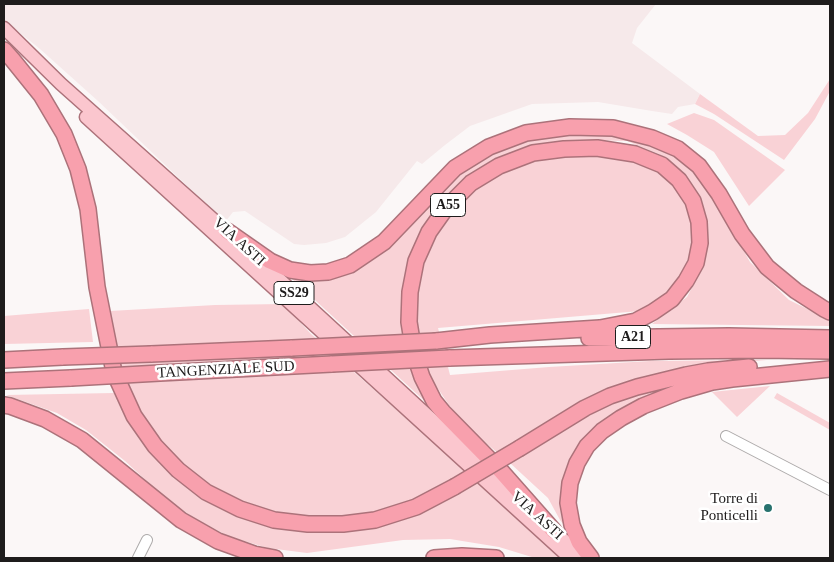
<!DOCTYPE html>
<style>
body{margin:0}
#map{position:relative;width:834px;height:562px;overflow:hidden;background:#fbf7f7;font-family:"Times New Roman",serif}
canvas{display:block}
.frame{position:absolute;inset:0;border:5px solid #1e1c1c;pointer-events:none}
</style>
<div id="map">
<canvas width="834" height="562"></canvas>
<div class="frame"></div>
</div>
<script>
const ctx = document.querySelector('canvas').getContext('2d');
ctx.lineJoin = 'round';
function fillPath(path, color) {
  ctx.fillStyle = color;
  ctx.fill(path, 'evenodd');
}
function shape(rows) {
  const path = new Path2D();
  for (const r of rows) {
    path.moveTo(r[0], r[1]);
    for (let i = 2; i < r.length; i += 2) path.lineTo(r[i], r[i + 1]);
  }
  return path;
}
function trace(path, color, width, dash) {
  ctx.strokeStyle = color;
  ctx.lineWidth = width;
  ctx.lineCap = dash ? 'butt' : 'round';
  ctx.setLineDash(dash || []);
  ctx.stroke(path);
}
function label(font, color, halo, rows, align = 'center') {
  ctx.font = font + ' "Times New Roman",serif';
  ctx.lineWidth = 5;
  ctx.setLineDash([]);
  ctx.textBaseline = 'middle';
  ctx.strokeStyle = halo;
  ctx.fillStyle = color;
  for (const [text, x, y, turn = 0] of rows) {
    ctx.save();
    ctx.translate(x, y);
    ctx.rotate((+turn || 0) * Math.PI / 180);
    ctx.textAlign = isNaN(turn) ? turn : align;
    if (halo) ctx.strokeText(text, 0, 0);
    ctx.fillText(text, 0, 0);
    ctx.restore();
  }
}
fillPath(shape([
 [4,4,656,4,637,28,632,43,700,94,695,104,678,107,672,114,652,111,598,102,532,104,470,126,445,145,422,164,417,161,376,212,345,237,326,243,304,245,294,244,245,211,233,212,225,222,98,101,40,49,4,20]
]), '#f6e9ea');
fillPath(shape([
 [830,79,830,91,815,119,784,160,714,114,695,104,700,94,758,136,785,135,808,113],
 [694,113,714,120,785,170,749,206,714,152,687,135,667,124],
 [552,134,621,134,670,152,697,171,728,223,750,262,789,300,830,320,830,326,652,324,687,297,702,269,707,247,706,222,697,192,683,172,659,154,627,141,586,140,549,142,506,154,476,170,448,195,425,227,405,300,430,406,291,278,316,281,350,274,377,256,396,239,432,200,468,166,501,147],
 [581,153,620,157,648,164,675,183,688,207,695,229,692,255,681,275,659,301,640,311,438,328,450,375,549,367,650,361,767,360,720,364,666,373,499,454,468,428,449,405,430,377,416,327,419,277,439,226,466,195,499,172,538,158],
 [283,304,311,334,466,471,442,487,389,511,341,520,276,515,243,505,213,488,186,469,160,442,140,415,127,390,113,339,110,311,215,305],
 [89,309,93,342,4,344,4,316],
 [692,379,634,406,571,464,573,536,560,520,548,498,510,463,572,422,614,400],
 [770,386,737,417,712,392],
 [114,393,141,439,252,518,386,522,432,508,477,483,561,558,535,558,499,547,450,539,403,540,307,553,268,548,230,537,194,518,163,496,125,461,86,430,57,413,6,395],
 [777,393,830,423,830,430,774,398]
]), '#f9d2d6');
const minor = shape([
 [726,436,830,490],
 [138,558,147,540]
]);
const major = shape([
 [4,28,61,84,233,237],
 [86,117,570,558],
 [254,256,515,496],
 [547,525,584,558]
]);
const highway = shape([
 [4,50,12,59,41,95,64,134,78,169,88,209,97,287,114,372,134,416,155,446,178,470,206,492,240,509,274,520,308,524,343,524,375,520,416,507,454,487],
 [227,231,270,261,290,270,310,273,328,272,350,265,384,242,455,168,489,147,526,133,570,127,613,128,652,138,678,149,699,166,719,194,742,234,767,267,796,291,824,309,830,312],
 [589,338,729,336,830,338],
 [436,341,490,335,600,328,636,321,653,312,672,299,686,281,696,263,700,243,699,222,693,201,679,180,662,165,635,154,597,148,564,149,533,153,499,166,471,183,446,208,429,232,416,261,410,292,409,322,414,353,422,377,434,401,443,412,501,471,554,531],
 [151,354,292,348],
 [449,358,669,351,762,350,830,351],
 [4,360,63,357],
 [160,373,332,364],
 [4,381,71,378],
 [4,405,10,406,45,419,82,440,181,520,218,541,254,554,275,558],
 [520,448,585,408,610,396,637,387,686,375,708,371,749,367],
 [434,558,462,556,496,558],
 [591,558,579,542,572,525,568,503,570,483,577,463,587,446,602,431,621,418,643,406,681,391,712,382,732,379,830,369]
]);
trace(minor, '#adaaaa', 12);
trace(major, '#ac727a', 15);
trace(highway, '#ac727a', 18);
trace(minor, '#fff', 10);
trace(major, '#fbc6ce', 12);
trace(highway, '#f8a0ad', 15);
const highwayBridge = shape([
 [292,348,436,341],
 [63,357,151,354],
 [332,364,449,358],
 [71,378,160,373],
 [454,487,520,448]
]);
trace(highwayBridge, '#ac727a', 18, []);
trace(highwayBridge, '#f8a0ad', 15);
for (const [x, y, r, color] of [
 [768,508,5,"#28726e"]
]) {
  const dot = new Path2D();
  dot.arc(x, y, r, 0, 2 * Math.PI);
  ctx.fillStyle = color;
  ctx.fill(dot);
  trace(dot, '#fff', 2);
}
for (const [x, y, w] of [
 [448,205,35],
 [294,293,40],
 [633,337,35]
]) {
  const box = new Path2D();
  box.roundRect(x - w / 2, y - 11.5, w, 23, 4);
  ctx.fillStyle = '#fff';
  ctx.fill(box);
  trace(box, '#1e1c1c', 1);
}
label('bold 14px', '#1e1c1c', null, [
 ["A55",448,205],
 ["SS29",294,293],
 ["A21",633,337]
]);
label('15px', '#1e1c1c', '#fff', [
 ["VIA ASTI",239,242,42],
 ["TANGENZIALE SUD",226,370,-3],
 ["VIA ASTI",537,516,42]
]);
label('15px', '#1e1c1c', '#fff', [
 ["Torre di",758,499],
 ["Ponticelli",758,516]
], 'right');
</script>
